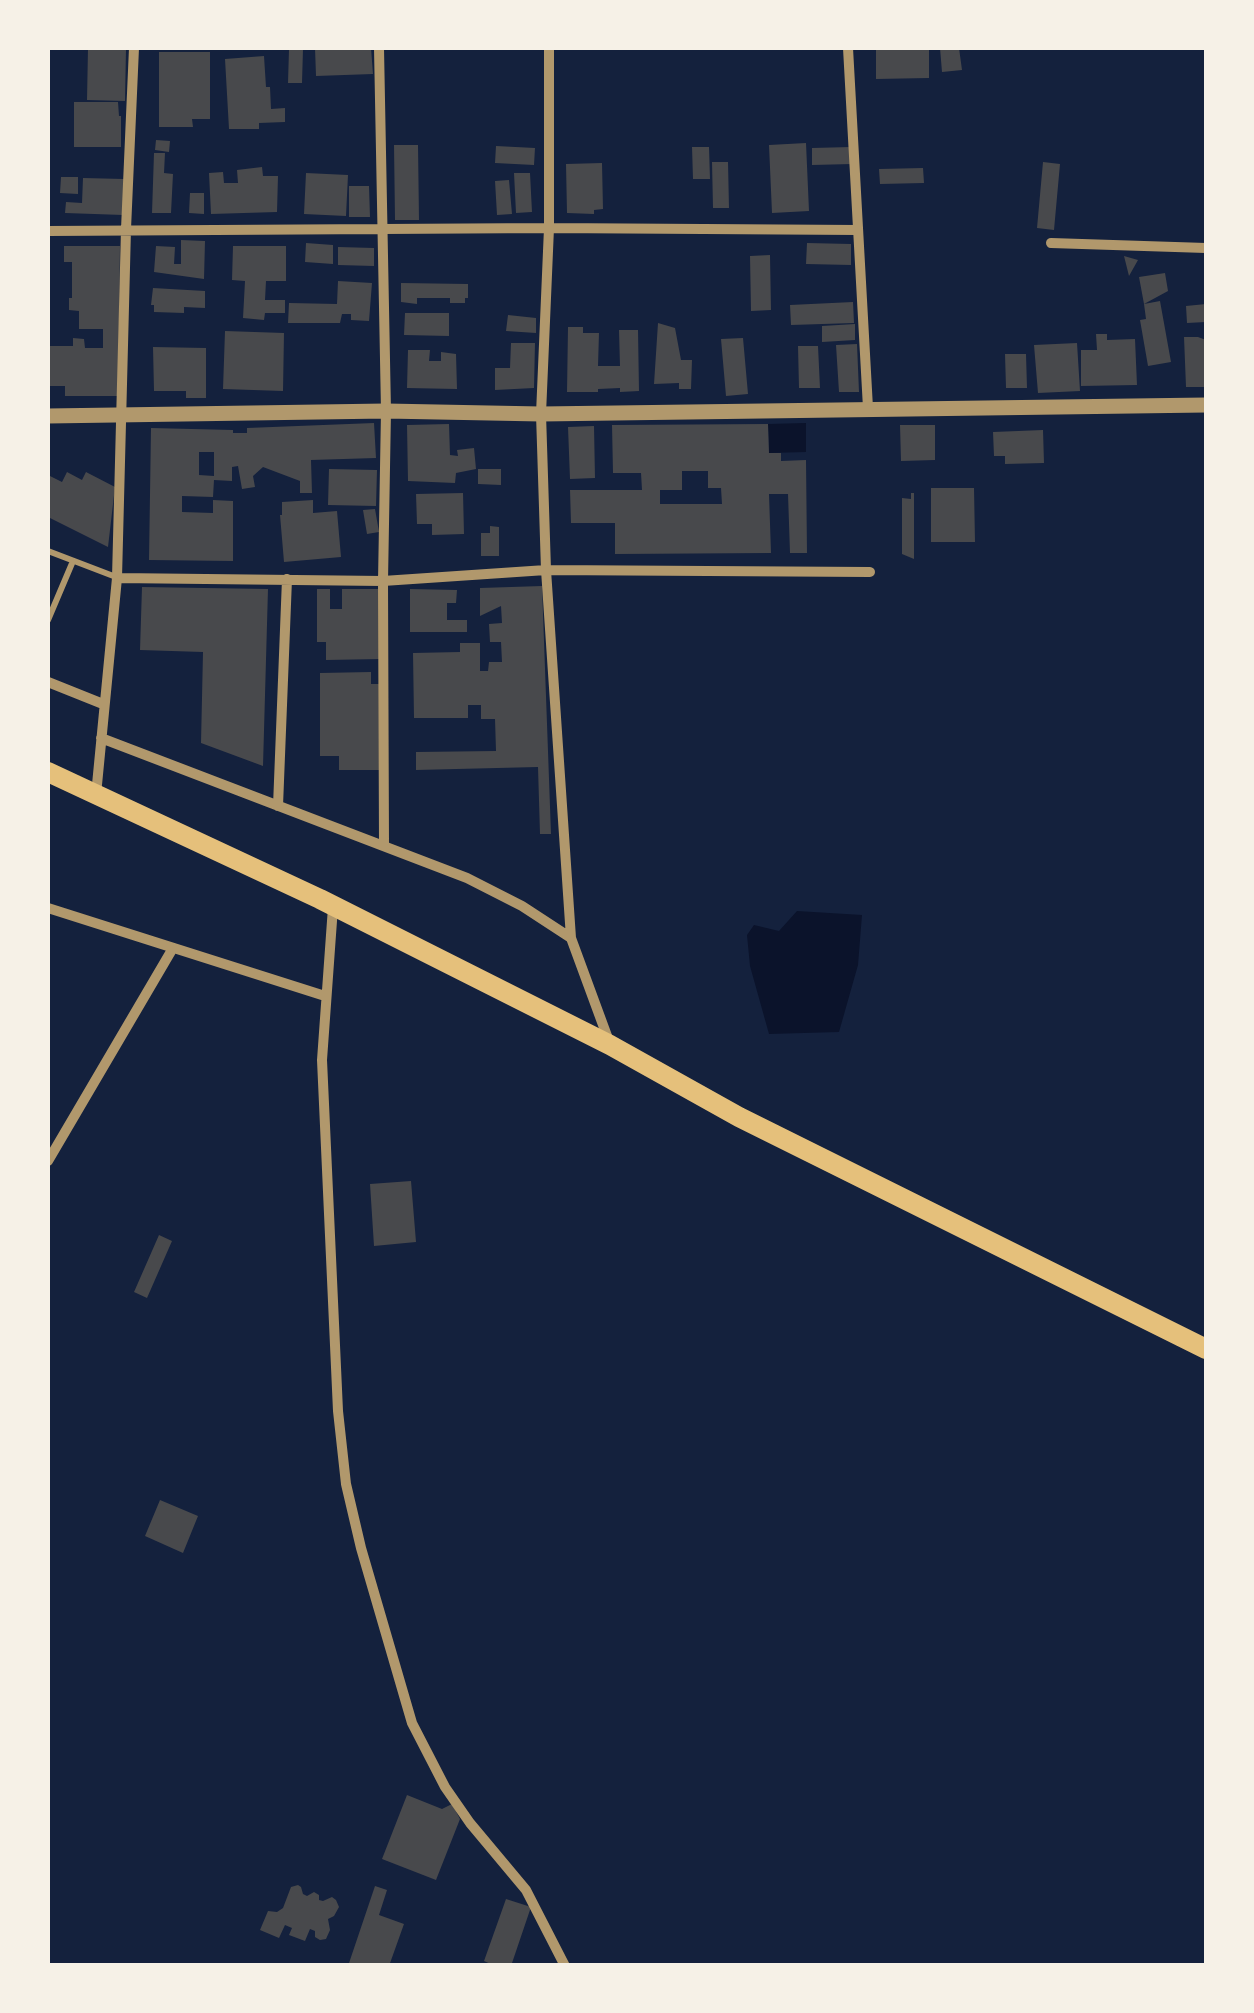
<!DOCTYPE html>
<style>
body{margin:0}
#map{position:relative;width:1254px;height:2013px;overflow:hidden;background:#14213d;font-family:"Archivo Narrow",sans-serif}
canvas{display:block}
.frame{position:absolute;inset:0;border:50px solid #f6f1e7;pointer-events:none}
</style>
<div id="map">
<canvas width="1254" height="2013"></canvas>
<div class="frame"></div>
</div>
<script>
const ctx = document.querySelector('canvas').getContext('2d');
ctx.lineJoin = 'round';
function fillPath(path, color) {
  ctx.fillStyle = color;
  ctx.fill(path, 'evenodd');
}
function shape(rows) {
  const path = new Path2D();
  for (const r of rows) {
    path.moveTo(r[0], r[1]);
    for (let i = 2; i < r.length; i += 2) path.lineTo(r[i], r[i + 1]);
  }
  return path;
}
function trace(path, color, width, dash) {
  ctx.strokeStyle = color;
  ctx.lineWidth = width;
  ctx.lineCap = dash ? 'butt' : 'round';
  ctx.setLineDash(dash || []);
  ctx.stroke(path);
}
fillPath(shape([
 [806,423,806,452,769,453,768,424],
 [797,911,862,915,858,965,839,1032,769,1034,750,966,747,935,754,925,779,931]
]), '#0b132b');
fillPath(shape([
 [88,48,126,49,125,101,87,100],
 [315,48,371,48,373,74,316,76],
 [876,48,929,48,929,78,876,79],
 [940,48,959,48,962,70,942,72],
 [289,49,303,49,302,83,288,83],
 [159,52,210,52,210,119,192,119,193,127,159,127],
 [264,56,266,87,270,87,271,109,285,108,285,122,259,123,259,129,229,129,225,59],
 [74,102,118,102,119,116,121,116,121,147,74,147],
 [156,140,170,141,169,152,155,150],
 [806,143,809,211,772,213,769,145],
 [394,145,418,145,419,220,395,220],
 [496,146,535,148,534,165,495,163],
 [692,147,709,147,710,179,693,179],
 [851,147,852,164,812,165,812,148],
 [154,153,165,153,164,173,173,174,171,213,152,213],
 [712,162,728,162,729,208,713,208],
 [1043,162,1060,164,1054,230,1037,228],
 [602,163,603,209,594,210,594,214,567,213,566,164],
 [262,167,263,176,278,176,277,212,211,214,209,173,223,172,224,183,238,183,237,170],
 [923,168,924,183,880,184,879,169],
 [306,173,348,175,346,216,304,214],
 [514,173,530,173,532,212,516,213],
 [61,177,78,177,78,194,60,193],
 [83,178,124,179,123,215,65,213,66,202,82,203],
 [509,180,512,214,497,215,495,181],
 [349,186,369,186,370,217,349,217],
 [190,193,204,193,204,214,189,213],
 [181,240,205,241,204,279,154,272,156,246,175,247,174,264,181,264],
 [306,243,333,245,333,264,305,262],
 [807,243,851,244,851,265,806,264],
 [64,246,120,246,118,396,65,396,65,386,48,386,48,346,73,346,73,338,84,339,85,348,103,348,103,329,79,329,79,311,69,310,69,298,72,298,72,262,64,262],
 [233,246,286,246,286,281,266,281,265,300,285,300,285,313,265,313,264,320,243,318,245,281,232,280],
 [338,247,374,248,374,266,338,265],
 [770,255,771,310,751,311,750,256],
 [1124,256,1138,260,1129,276],
 [1165,273,1168,291,1144,304,1139,277],
 [338,281,372,283,369,321,351,320,351,314,342,314,340,323,288,323,289,303,337,304],
 [401,283,468,284,468,298,465,298,465,303,450,303,450,298,417,298,417,304,401,302],
 [153,288,205,291,205,308,184,307,184,313,154,312,154,305,151,305],
 [1160,301,1171,362,1148,366,1140,320,1146,319,1144,304],
 [853,302,854,323,791,325,790,305],
 [1206,304,1206,322,1187,323,1186,306],
 [405,313,449,313,449,336,404,335],
 [508,315,536,318,536,333,506,331],
 [658,323,675,328,681,360,692,360,691,389,679,389,679,383,654,384],
 [855,324,855,340,822,342,822,326],
 [568,327,583,327,583,333,599,333,598,366,620,366,619,330,638,330,639,391,620,392,620,388,598,389,598,392,567,392],
 [225,331,284,333,283,391,223,389],
 [1096,334,1107,334,1107,340,1135,339,1137,385,1081,386,1081,350,1097,350],
 [1184,337,1198,337,1206,340,1206,387,1186,387],
 [743,338,748,394,726,396,721,339],
 [511,343,535,343,534,388,495,390,495,368,510,368],
 [1077,343,1080,391,1038,393,1034,345],
 [857,344,859,392,839,392,836,345],
 [798,346,818,346,820,388,799,388],
 [153,347,206,348,206,398,186,398,186,391,154,391],
 [408,350,430,350,429,361,441,361,441,352,456,354,457,389,407,388],
 [1005,354,1026,354,1027,388,1006,388],
 [374,423,376,458,311,460,312,493,300,493,300,481,263,467,253,476,255,487,242,489,238,466,232,467,232,481,214,480,213,497,182,496,182,512,213,513,213,500,233,501,233,561,149,560,151,428,233,430,233,433,247,433,247,428],
 [199,452,214,452,214,476,199,475],
 [449,424,450,455,458,456,457,450,474,448,476,469,456,473,455,483,408,481,407,425],
 [768,424,769,453,781,453,781,461,806,460,807,553,790,553,788,494,769,494,771,553,615,554,615,523,571,523,570,490,642,490,641,473,613,473,612,425],
 [682,471,708,471,708,488,721,488,722,504,660,504,660,490,682,490],
 [900,425,935,425,935,460,901,461],
 [594,426,595,478,570,479,568,427],
 [1043,430,1044,463,1005,464,1005,456,994,456,993,432],
 [329,469,377,470,376,506,328,505],
 [478,469,501,469,501,485,478,484],
 [67,472,82,480,86,472,115,487,108,547,48,517,48,475,62,482],
 [931,488,974,488,975,542,931,542],
 [463,493,464,534,432,535,432,524,417,524,416,494],
 [911,493,914,493,914,559,902,554,902,498,911,499],
 [313,500,313,513,337,511,341,557,284,562,280,515,282,515,282,502],
 [375,509,379,532,367,534,363,510],
 [490,526,499,527,499,556,481,556,481,533,490,533],
 [542,586,551,834,540,834,538,767,416,770,416,752,496,751,495,719,481,719,481,705,468,705,468,718,414,718,413,653,460,652,460,643,480,643,480,671,488,671,489,662,502,662,501,642,490,642,489,624,502,623,501,606,480,616,480,588],
 [142,587,268,589,263,766,201,743,203,652,140,650],
 [317,589,330,589,330,609,342,609,342,589,380,589,381,659,326,660,326,642,317,642],
 [410,589,457,590,456,603,447,603,447,620,467,620,467,632,410,632],
 [371,672,371,684,381,684,381,770,339,770,339,756,320,756,320,673],
 [411,1181,416,1242,374,1246,370,1184],
 [159,1235,172,1241,147,1298,134,1292],
 [160,1500,198,1516,183,1553,145,1536],
 [407,1795,442,1809,452,1804,460,1819,436,1880,382,1859],
 [298,1885,301,1887,303,1894,307,1896,314,1892,319,1895,319,1900,323,1901,332,1897,336,1900,339,1907,334,1916,328,1919,330,1930,326,1939,320,1940,315,1937,315,1931,310,1929,305,1941,289,1935,292,1928,285,1925,279,1938,260,1930,268,1911,277,1912,283,1908,291,1887],
 [375,1886,387,1890,379,1915,404,1924,389,1966,348,1966],
 [506,1899,531,1907,511,1966,495,1966,484,1961]
]), '#48494c');
trace(shape([
 [48,551,116,577],
 [48,620,73,561]
]), '#b1986c', 6);
trace(shape([
 [134,48,126,229,117,578,383,581,546,570,870,572],
 [379,48,386,411,383,581,384,845],
 [549,48,549,228,541,414,546,570,571,938],
 [848,48,868,408],
 [48,231,549,228,858,230],
 [1051,243,1206,248],
 [48,682,103,704],
 [101,738,467,878,522,906,571,938,610,1044],
 [96,795,117,578],
 [278,806,287,579],
 [333,907,322,1060,338,1411,346,1484,361,1548,412,1723,445,1787,470,1823,526,1890,565,1966],
 [48,908,325,996],
 [48,1161,173,948]
]), '#b1986c', 10);
trace(shape([
 [48,416,386,411,541,414,1206,405]
]), '#b1986c', 15);
trace(shape([
 [48,772,320,899,610,1045,739,1117,1206,1349]
]), '#e5c07b', 20);
</script>
